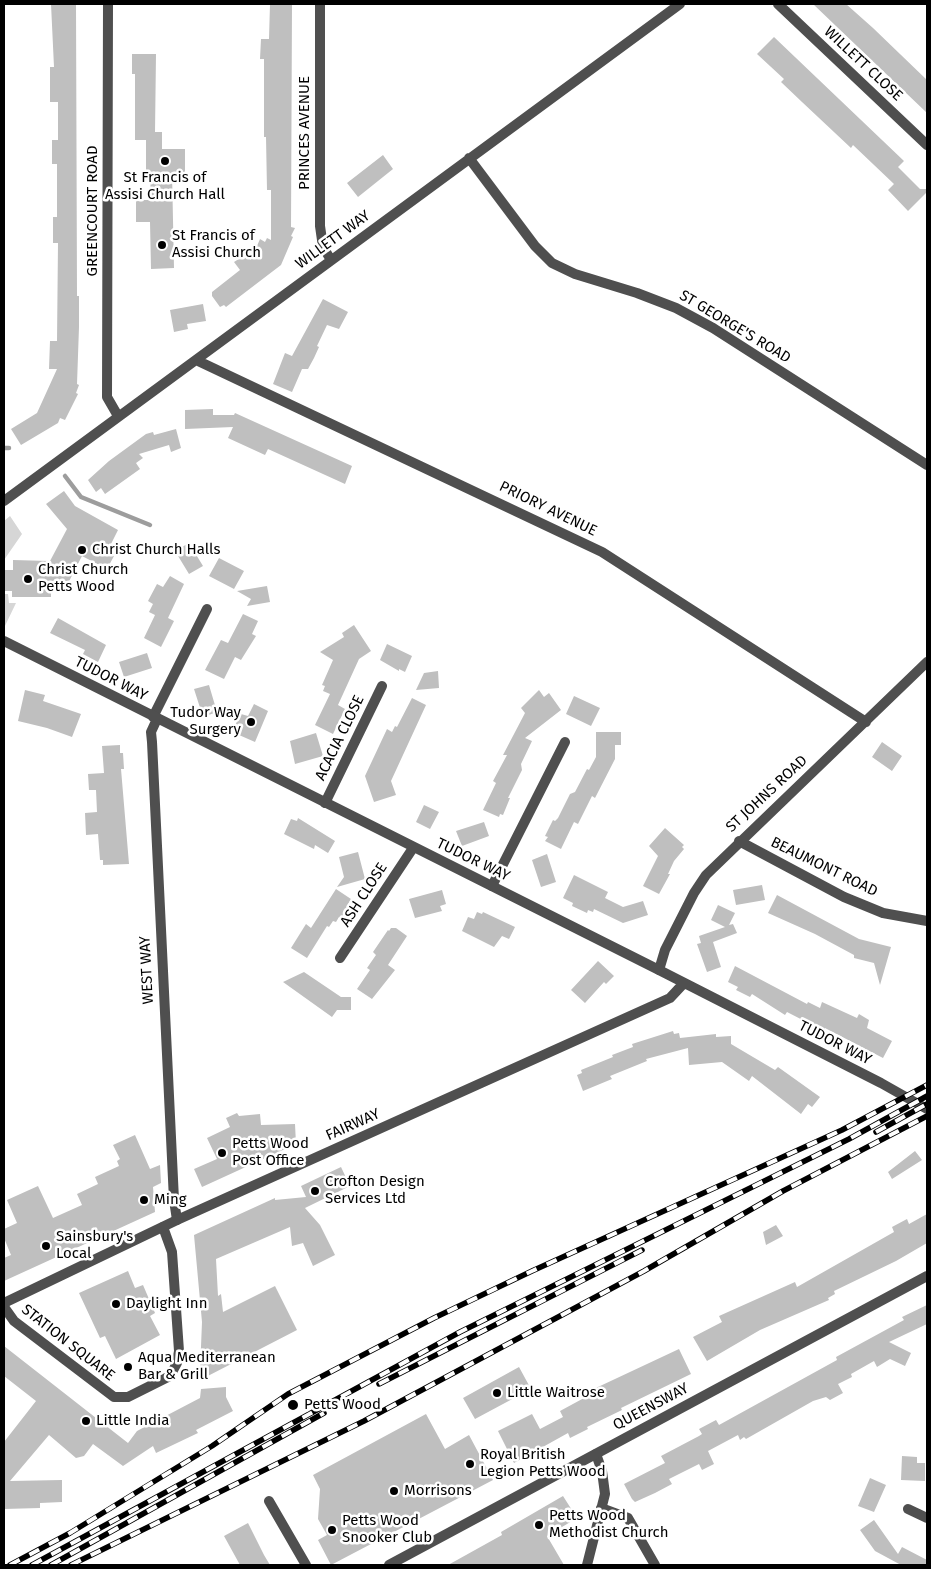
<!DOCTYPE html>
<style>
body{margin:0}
#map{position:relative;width:931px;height:1569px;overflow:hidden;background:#fff;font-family:"Fira Sans",sans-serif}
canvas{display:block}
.frame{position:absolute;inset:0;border:5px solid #000;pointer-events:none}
</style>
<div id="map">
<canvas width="931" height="1569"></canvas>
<div class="frame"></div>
</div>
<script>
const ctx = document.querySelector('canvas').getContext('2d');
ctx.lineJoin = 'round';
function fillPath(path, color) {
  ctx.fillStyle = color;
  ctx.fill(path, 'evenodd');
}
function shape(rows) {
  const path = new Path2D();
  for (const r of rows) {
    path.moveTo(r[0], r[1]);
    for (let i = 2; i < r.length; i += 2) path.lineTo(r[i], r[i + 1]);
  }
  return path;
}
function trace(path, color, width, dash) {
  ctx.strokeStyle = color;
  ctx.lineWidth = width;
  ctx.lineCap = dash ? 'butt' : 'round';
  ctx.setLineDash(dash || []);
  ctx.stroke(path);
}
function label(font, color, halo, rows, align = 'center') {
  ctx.font = font + ' "Fira Sans",sans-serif';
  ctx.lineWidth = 5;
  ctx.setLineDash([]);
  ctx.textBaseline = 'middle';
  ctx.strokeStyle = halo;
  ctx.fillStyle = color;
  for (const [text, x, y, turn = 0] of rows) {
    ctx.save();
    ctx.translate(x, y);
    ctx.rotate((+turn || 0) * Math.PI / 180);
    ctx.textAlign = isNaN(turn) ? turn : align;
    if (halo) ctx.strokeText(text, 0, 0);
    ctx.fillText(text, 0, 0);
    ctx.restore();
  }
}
fillPath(shape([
 [10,516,22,534,4,560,4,521],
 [4,594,8,594,9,603,16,603,4,628]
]), '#d6d6d6');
trace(shape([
 [4,448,9,448],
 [65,476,81,497,150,525]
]), '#9d9d9d', 4.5);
fillPath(shape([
 [51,4,76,4,77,296,79,296,79,327,77,384,79,385,76,393,78,394,65,420,60,418,58,423,21,445,11,429,37,413,57,369,49,369,50,341,57,341,58,243,53,243,53,217,57,217,57,164,52,164,52,140,58,140,58,102,50,102,50,67,54,67],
 [270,4,292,4,291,227,295,228,291,236,293,237,281,265,226,307,224,305,220,307,212,296,212,292,240,270,234,262,245,255,251,260,260,239,265,242,267,238,271,240,271,190,267,190,266,137,264,137,264,59,260,59,261,39,269,39],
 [813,4,846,4,873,28,927,80,927,113],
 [774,37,904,161,898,167,920,189,927,189,927,192,908,211,888,190,894,184,853,145,851,148,802,102,781,82,784,79,757,54],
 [132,54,156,54,155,132,162,132,162,149,185,149,185,172,172,172,174,268,151,269,150,222,136,222,136,200,151,200,150,172,146,172,146,140,135,140,135,74,132,74],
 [383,155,393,169,358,197,347,183],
 [323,299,348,312,339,329,327,325,317,346,319,347,314,358,308,369,302,369,292,392,273,384,285,353,292,356],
 [203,304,206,321,187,324,188,329,174,332,170,310],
 [213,409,213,415,234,415,235,413,352,466,345,484,268,449,265,455,228,438,233,427,185,429,185,410],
 [176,429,181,448,171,452,169,445,139,454,143,458,136,463,140,469,105,494,101,488,96,492,88,480,109,461,146,434,153,432,154,435],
 [64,491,75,506,118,530,107,552,114,556,107,569,82,556,63,593,51,587,51,597,12,597,12,591,4,591,4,570,13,570,13,560,50,561,67,529,46,504],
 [189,543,203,566,189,574,175,551],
 [219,558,244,571,234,589,209,576],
 [170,576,184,584,168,618,174,621,161,647,144,638,155,615,149,612,153,604,148,601,157,584,163,587],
 [267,586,270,602,247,606,251,599,237,591],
 [243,614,258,621,252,634,256,636,241,660,235,657,224,679,205,670,221,640,228,643],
 [58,618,106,645,98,662,83,654,85,650,50,633],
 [354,625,371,651,359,659,338,705,345,709,333,734,315,725,330,694,323,691,325,686,322,685,333,660,320,652,344,637,342,633],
 [387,644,412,656,405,672,399,669,399,671,380,660],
 [147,653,152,668,124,677,119,662],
 [438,671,439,688,416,690,424,673],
 [209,685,217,712,203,717,194,689],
 [25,690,45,695,43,701,81,714,72,737,47,728,18,721],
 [539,690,544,697,549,693,561,710,525,738,532,741,521,764,522,770,508,798,510,798,503,815,500,814,499,817,483,810,496,783,493,781,507,755,503,755,525,713,521,708],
 [574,696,600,708,591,726,566,714],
 [412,698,426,705,391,781,396,795,374,802,365,776,387,729,392,732,395,726,397,727],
 [254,704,268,711,255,742,239,735,241,731,234,727,241,714,248,716],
 [596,732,621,732,621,745,615,745,615,759,595,798,592,796,578,824,574,822,561,849,545,841,548,837,545,836,553,820,555,821,558,818,570,794,575,792,587,769,589,770,596,757],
 [316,733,323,756,295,764,290,741],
 [882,742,902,756,892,771,872,757],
 [120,745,120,753,123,753,124,769,121,769,129,864,103,865,103,860,100,860,98,834,86,835,85,813,97,812,96,790,89,790,88,774,104,773,102,746],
 [424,805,439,812,430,829,416,822],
 [298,818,335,841,328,853,315,845,314,849,284,834,291,819,297,821],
 [484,822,489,836,462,846,456,831],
 [665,828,684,845,682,847,684,849,674,861,668,874,670,874,659,894,643,886,658,856,649,846],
 [358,852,365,879,337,887,344,877,339,857],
 [547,854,556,882,541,887,532,860],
 [574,875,608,892,605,898,623,907,643,901,648,915,623,923,594,909,593,912,588,910,587,913,572,906,573,903,563,898],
 [762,885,765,900,736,905,733,890],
 [336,889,351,899,348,904,350,905,341,919,339,917,336,922,333,921,329,927,327,926,307,958,291,948,306,924,311,928],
 [442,890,446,904,440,906,442,911,415,918,409,899],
 [777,895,859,939,891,947,880,985,874,963,854,958,854,955,815,934,768,913],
 [718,905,735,913,729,925,733,924,737,933,713,942,721,967,707,972,697,944,701,943,699,936,725,927,711,920],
 [477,912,482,914,483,912,515,927,509,939,502,936,494,947,462,931,468,917,474,919],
 [391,928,396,928,407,936,388,965,395,970,372,999,357,989,370,970,367,968,376,955,373,952,388,930,389,931],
 [598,961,614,976,606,984,604,982,585,1003,571,990],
 [735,966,807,1004,808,1002,820,1008,822,1002,857,1018,859,1014,869,1020,867,1028,892,1041,883,1058,825,1028,824,1031,787,1012,785,1015,752,994,750,997,736,990,738,987,728,982],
 [304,972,341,997,351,997,351,1010,337,1010,332,1017,283,982],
 [673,1031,674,1034,679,1033,680,1038,716,1034,716,1037,731,1036,731,1044,775,1070,778,1067,820,1097,812,1107,808,1104,801,1114,752,1076,749,1081,722,1062,689,1065,688,1048,646,1059,647,1061,610,1076,612,1079,583,1091,577,1075,582,1073,581,1070,613,1057,612,1055,633,1047,632,1044],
 [237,1113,239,1116,260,1114,261,1125,295,1124,296,1144,202,1187,194,1169,217,1159,207,1138,230,1127,226,1118],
 [135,1135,150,1169,160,1165,161,1183,153,1187,155,1212,4,1281,4,1258,11,1255,4,1238,4,1229,17,1223,7,1200,38,1186,53,1218,82,1205,77,1194,98,1184,95,1177,119,1166,117,1161,120,1159,113,1145],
 [915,1151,922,1160,892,1179,888,1172],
 [341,1167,350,1186,305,1208,320,1225,335,1255,313,1266,303,1243,292,1246,290,1227,216,1259,218,1296,221,1294,223,1312,275,1286,297,1330,202,1379,203,1371,200,1371,202,1322,194,1235,275,1198,275,1200,306,1197,301,1186],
 [927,1214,927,1243,896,1261,834,1291,835,1294,828,1298,829,1300,760,1330,707,1361,693,1337,722,1322,719,1316,795,1282,797,1287,894,1232,892,1227,907,1219,909,1224],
 [776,1225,783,1236,766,1245,763,1232],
 [128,1271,135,1288,143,1285,155,1313,150,1316,160,1335,116,1359,105,1336,100,1338,79,1293],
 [927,1305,927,1324,889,1342,911,1353,905,1366,890,1359,877,1367,874,1361,851,1374,852,1377,838,1384,843,1393,830,1400,826,1397,813,1401,746,1439,744,1437,740,1440,738,1435,708,1451,714,1464,702,1470,699,1464,669,1479,672,1484,655,1493,635,1502,632,1499,624,1484,665,1463,661,1456,699,1436,702,1434,699,1429,716,1420,719,1425,837,1360,836,1357,904,1320,902,1317],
 [4,1346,128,1443,137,1431,200,1398,201,1389,226,1387,226,1397,233,1411,196,1430,198,1433,156,1453,153,1446,123,1466,93,1444,84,1456,76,1458,49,1435,10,1481,62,1480,62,1502,40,1503,40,1508,4,1509,4,1442,36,1401,4,1376],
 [679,1349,691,1374,621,1408,622,1410,587,1427,588,1429,570,1438,568,1433,514,1463,498,1431,532,1414,540,1429,563,1417,560,1411,584,1398,583,1394],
 [519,1367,531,1389,475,1419,463,1398],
 [426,1414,445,1449,469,1435,493,1480,331,1565,318,1540,327,1535,318,1519,320,1489,313,1475],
 [902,1456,917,1457,917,1463,925,1463,925,1481,901,1480],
 [870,1478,886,1485,874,1512,858,1506],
 [563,1496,577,1518,547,1536,564,1565,448,1565,502,1535,501,1532],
 [874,1520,898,1554,902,1547,927,1560,927,1565,901,1565,875,1551,860,1530],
 [248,1523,264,1555,270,1565,240,1565,224,1536]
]), '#bfbfbf');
trace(shape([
 [108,4,107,397,118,416],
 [320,4,320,226,323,247,331,260],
 [778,4,927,145],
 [469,158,535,246,552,263,575,274,637,293,676,308,713,328,927,465],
 [196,360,602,552,866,722],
 [4,501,680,4],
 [153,717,207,609],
 [157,719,151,732,152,742,174,1200,177,1220],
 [325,803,382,686],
 [739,841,844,897,883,913,927,921],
 [492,886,565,742],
 [340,958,413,848],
 [659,970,665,950,694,893,706,875,927,662],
 [4,1307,14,1321,114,1397,128,1397,170,1376,177,1363,179,1351,172,1252,163,1227],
 [269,1501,306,1565],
 [601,1508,628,1518,655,1565],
 [908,1509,927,1518],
 [587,1565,605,1494,602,1471,596,1454]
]), '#4f4f4f', 10);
trace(shape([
 [4,641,659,970,881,1083,927,1109],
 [4,1303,177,1220,670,998,684,983],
 [389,1565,927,1276]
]), '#4f4f4f', 10);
const rail = shape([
 [876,1132,927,1104],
 [379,1384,642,1250],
 [10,1565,70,1533,212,1446,288,1394,434,1318,532,1271,842,1130,927,1085],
 [32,1565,460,1332,849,1139,927,1096],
 [51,1565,324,1413],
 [71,1565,364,1421,644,1271,783,1191,927,1116]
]);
trace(rail, '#000', 5.5);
trace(rail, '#fff', 4, [11]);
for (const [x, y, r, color] of [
 [165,161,5,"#000"],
 [162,245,5,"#000"],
 [82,550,5,"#000"],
 [28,579,5,"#000"],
 [251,722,5,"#000"],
 [222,1153,5,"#000"],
 [315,1191,5,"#000"],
 [144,1200,5,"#000"],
 [46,1246,5,"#000"],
 [116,1304,5,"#000"],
 [128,1367,5,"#000"],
 [497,1393,5,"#000"],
 [293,1405,6,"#000"],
 [86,1421,5,"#000"],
 [470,1464,5,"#000"],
 [394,1491,5,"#000"],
 [539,1525,5,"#000"],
 [332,1530,5,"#000"]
]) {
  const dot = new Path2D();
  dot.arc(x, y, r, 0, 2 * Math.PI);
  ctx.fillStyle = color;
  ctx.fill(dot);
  trace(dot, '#fff', 2);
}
label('15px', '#000', '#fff', [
 ["WILLETT CLOSE",863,64,43],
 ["PRINCES AVENUE",305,133,-90],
 ["GREENCOURT ROAD",93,211,-90],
 ["WILLETT WAY",333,240,-36],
 ["ST GEORGE'S ROAD",735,327,31],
 ["PRIORY AVENUE",548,509,26],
 ["TUDOR WAY",111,679,27],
 ["ACACIA CLOSE",340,738,-64],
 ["ST JOHNS ROAD",767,794,-43],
 ["TUDOR WAY",473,860,26],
 ["BEAUMONT ROAD",824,867,26],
 ["ASH CLOSE",364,895,-57],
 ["WEST WAY",147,970,-93],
 ["TUDOR WAY",835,1043,27],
 ["FAIRWAY",353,1125,-24],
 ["STATION SQUARE",68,1343,38],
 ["QUEENSWAY",651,1407,-28]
]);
label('15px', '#000', '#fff', [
 ["St Francis of",165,178,"center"],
 ["Assisi Church Hall",165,195,"center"],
 ["St Francis of",172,236],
 ["Assisi Church",172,253],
 ["Christ Church Halls",92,550],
 ["Christ Church",38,570],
 ["Petts Wood",38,587],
 ["Tudor Way",241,713,"right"],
 ["Surgery",241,730,"right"],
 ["Petts Wood",232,1144],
 ["Post Office",232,1161],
 ["Crofton Design",325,1182],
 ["Services Ltd",325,1199],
 ["Ming",154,1200],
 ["Sainsbury's",56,1237],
 ["Local",56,1254],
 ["Daylight Inn",126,1304],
 ["Aqua Mediterranean",138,1358],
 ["Bar & Grill",138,1375],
 ["Little Waitrose",507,1393],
 ["Petts Wood",304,1405],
 ["Little India",96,1421],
 ["Royal British",480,1455],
 ["Legion Petts Wood",480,1472],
 ["Morrisons",404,1491],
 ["Petts Wood",549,1516],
 ["Methodist Church",549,1533],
 ["Petts Wood",342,1521],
 ["Snooker Club",342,1538]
], 'left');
</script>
